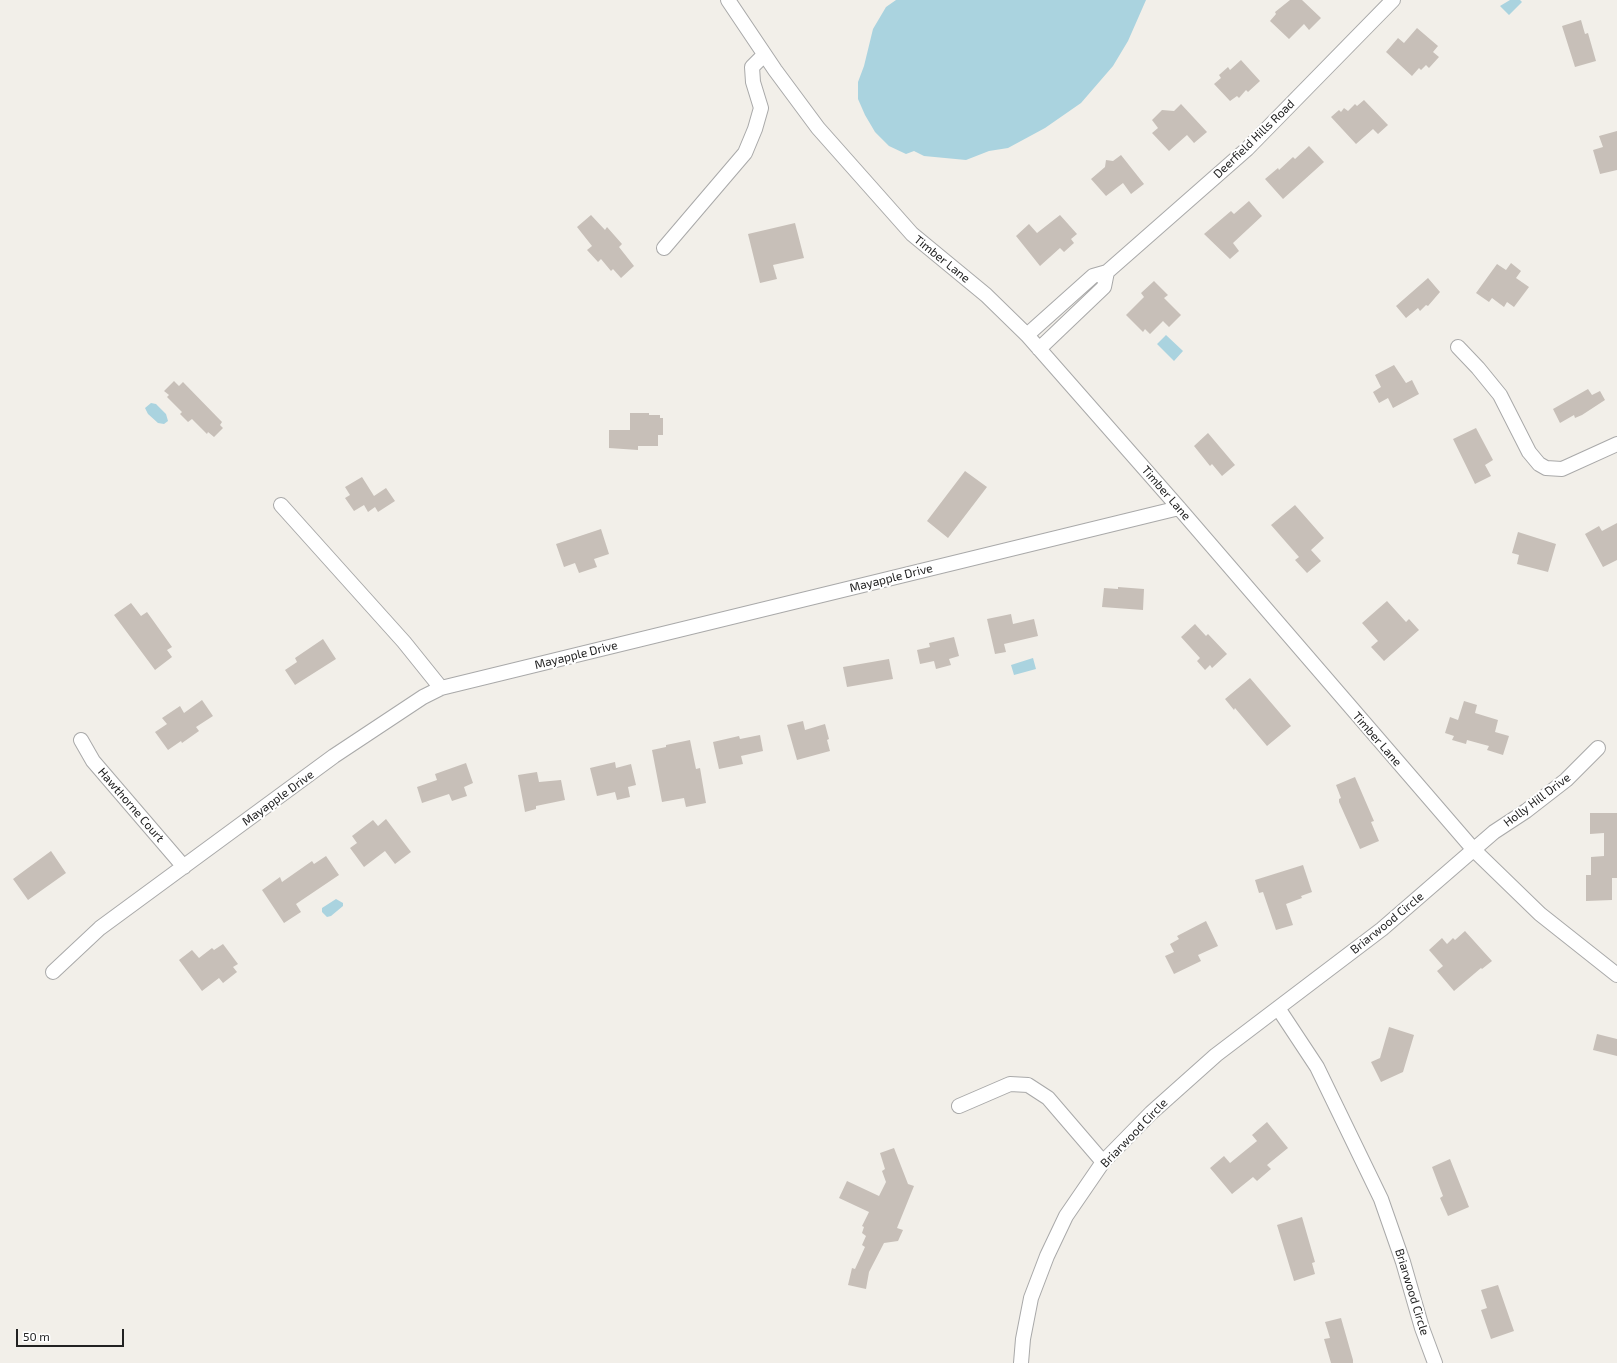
<!DOCTYPE html>
<style>
body{margin:0}
#map{position:relative;width:1617px;height:1363px;overflow:hidden;background:#f2efe9;font-family:"Exo 2",sans-serif}
canvas{display:block}
.scale{position:absolute;left:16px;top:1329px;width:108px;height:18px;box-sizing:border-box;border:2px solid #222;border-top:0;padding-left:5px;font-size:12px;line-height:14px;white-space:nowrap;color:#222;-webkit-text-stroke:3px #fff;paint-order:stroke}
</style>
<div id="map">
<canvas width="1617" height="1363"></canvas>
<div class="scale">50 m</div>
</div>
<script>
const ctx = document.querySelector('canvas').getContext('2d');
ctx.lineJoin = 'round';
function fillPath(path, color) {
  ctx.fillStyle = color;
  ctx.fill(path, 'evenodd');
}
function shape(rows) {
  const path = new Path2D();
  for (const r of rows) {
    path.moveTo(r[0], r[1]);
    for (let i = 2; i < r.length; i += 2) path.lineTo(r[i], r[i + 1]);
  }
  return path;
}
function trace(path, color, width, dash) {
  ctx.strokeStyle = color;
  ctx.lineWidth = width;
  ctx.lineCap = dash ? 'butt' : 'round';
  ctx.setLineDash(dash || []);
  ctx.stroke(path);
}
function label(font, color, halo, rows, align = 'center') {
  ctx.font = font + ' "Exo 2",sans-serif';
  ctx.lineWidth = 4;
  ctx.setLineDash([]);
  ctx.textBaseline = 'middle';
  ctx.strokeStyle = halo;
  ctx.fillStyle = color;
  for (const [text, x, y, turn = 0] of rows) {
    ctx.save();
    ctx.translate(x, y);
    ctx.rotate((+turn || 0) * Math.PI / 180);
    ctx.textAlign = isNaN(turn) ? turn : align;
    if (halo) ctx.strokeText(text, 0, 0);
    ctx.fillText(text, 0, 0);
    ctx.restore();
  }
}
fillPath(shape([
 [896,0,1146,0,1128,41,1113,66,1081,103,1045,128,1008,148,989,151,966,160,924,156,914,151,906,154,889,146,875,132,865,115,858,99,858,82,864,66,873,29,886,7],
 [1510,0,1520,0,1522,2,1509,15,1500,6],
 [1166,335,1183,351,1174,361,1157,344],
 [151,403,156,404,166,414,168,421,164,424,158,423,148,414,145,408],
 [1033,658,1036,669,1014,675,1011,665],
 [336,899,343,903,343,906,331,916,327,917,322,912,322,908]
]), '#aad3df');
fillPath(shape([
 [1290,0,1302,0,1321,18,1309,30,1304,24,1289,39,1270,21,1276,14,1275,12],
 [1581,20,1585,34,1588,33,1596,61,1575,67,1562,26],
 [1417,28,1438,46,1433,52,1439,57,1429,68,1426,65,1421,70,1419,68,1412,76,1386,52,1398,38,1404,43],
 [1241,60,1260,81,1248,92,1246,90,1239,98,1237,96,1230,101,1214,84,1221,78,1219,75,1228,67,1230,70],
 [1364,100,1388,125,1378,134,1373,129,1356,144,1331,117,1339,110,1341,112,1344,108,1348,111,1355,104,1357,106],
 [1181,104,1207,132,1194,143,1187,135,1169,151,1152,133,1158,128,1152,120,1162,110,1174,111],
 [1617,131,1617,170,1600,174,1593,150,1603,147,1599,136],
 [1309,146,1324,162,1283,199,1265,179,1278,168,1279,170,1293,157,1295,159],
 [1121,155,1144,184,1131,194,1123,183,1106,196,1091,179,1105,167,1106,160,1113,161],
 [1249,201,1262,216,1233,243,1239,251,1230,259,1204,234,1231,211,1234,214],
 [591,215,605,230,607,227,622,244,619,247,634,266,621,278,613,269,611,271,601,259,598,262,587,250,592,246,577,227],
 [1060,215,1077,234,1071,239,1074,243,1064,252,1060,248,1040,266,1016,236,1029,224,1037,233],
 [795,223,804,258,773,265,777,279,760,283,748,234],
 [1511,263,1521,271,1516,278,1529,287,1514,307,1507,302,1504,307,1492,298,1489,302,1476,293,1497,264,1506,270],
 [1428,278,1440,292,1428,306,1426,305,1420,311,1418,308,1406,318,1396,306],
 [1154,281,1168,295,1164,298,1181,315,1169,327,1163,321,1150,334,1145,329,1143,332,1126,315,1144,297,1141,293],
 [1394,365,1406,383,1412,380,1419,394,1393,408,1388,398,1379,403,1373,392,1381,387,1375,375],
 [174,381,179,386,183,382,222,422,220,425,223,428,214,437,208,432,207,434,192,419,188,422,180,414,182,412,167,397,169,395,164,391],
 [1588,389,1592,395,1600,391,1605,400,1582,415,1575,418,1574,415,1560,423,1553,409],
 [630,413,649,413,649,415,660,415,660,418,663,418,663,435,658,435,658,446,638,446,638,450,609,448,609,430,630,430],
 [1476,428,1493,460,1485,465,1491,476,1475,484,1453,439],
 [1208,433,1235,465,1222,476,1212,464,1210,466,1194,446],
 [965,471,987,487,948,538,927,521],
 [362,477,374,496,386,488,395,501,378,512,375,507,368,512,364,505,354,511,345,498,350,495,345,487],
 [1295,505,1324,538,1311,550,1321,561,1307,573,1295,560,1299,557,1271,525],
 [1617,523,1617,560,1603,567,1585,534,1599,526,1602,531],
 [601,529,609,554,594,559,597,567,579,573,575,563,564,567,556,544],
 [1518,532,1556,544,1548,572,1517,564,1519,555,1512,553],
 [1118,587,1144,589,1143,610,1102,607,1104,588,1118,589],
 [1387,601,1406,622,1409,619,1419,630,1384,661,1371,647,1378,641,1362,623],
 [131,603,141,616,147,612,172,647,167,650,172,657,155,670,114,615],
 [1011,614,1013,624,1034,619,1038,636,1004,644,1006,652,995,654,987,619],
 [1195,624,1206,636,1208,634,1227,654,1212,668,1210,665,1205,670,1197,661,1200,658,1181,637],
 [954,637,959,656,949,659,951,665,936,669,934,661,920,664,917,650,930,647,929,643],
 [323,639,336,659,295,685,285,670,297,662,295,658],
 [889,659,893,679,847,687,843,667],
 [1250,678,1291,726,1267,746,1235,708,1234,710,1225,699],
 [202,700,213,716,196,727,199,731,182,743,181,741,168,750,155,732,167,724,162,718,180,706,184,713],
 [1464,701,1477,705,1475,713,1498,720,1495,732,1509,736,1503,755,1487,750,1489,746,1467,740,1466,744,1452,740,1454,736,1445,733,1450,717,1458,720],
 [803,721,805,730,825,724,829,739,827,740,830,751,797,760,787,725],
 [760,735,763,751,741,756,743,764,719,769,713,742,739,736,740,739],
 [690,740,696,769,700,768,706,803,686,807,684,798,662,802,652,750,666,747,666,745],
 [615,762,616,768,631,764,636,785,628,787,630,797,617,800,615,792,597,796,590,768],
 [466,763,473,783,464,787,467,796,452,801,449,794,422,803,417,787,437,780,435,774],
 [537,772,539,782,561,780,565,800,536,806,536,809,525,812,518,775],
 [1355,777,1374,821,1371,822,1379,841,1360,849,1339,802,1339,799,1341,798,1336,785],
 [1590,813,1617,813,1617,878,1612,878,1612,900,1586,901,1586,875,1591,875,1591,857,1604,856,1604,833,1590,834],
 [386,819,411,852,395,864,385,851,364,867,350,848,357,843,352,836,373,820,378,826],
 [51,851,66,873,28,900,13,879],
 [326,856,339,875,296,904,301,912,284,923,262,890,280,877,282,882,312,861,314,864],
 [1303,865,1312,892,1301,896,1302,898,1286,904,1293,925,1276,930,1263,892,1259,893,1255,880],
 [1206,921,1218,946,1198,955,1201,961,1174,974,1165,956,1174,952,1170,944,1179,939,1177,936],
 [1465,931,1492,961,1482,969,1481,968,1454,991,1437,971,1443,966,1429,950,1442,938,1447,944,1453,938,1455,940],
 [223,944,238,964,233,967,237,972,223,983,219,978,202,991,179,960,192,950,199,958,212,948,214,950],
 [1389,1027,1414,1035,1403,1072,1381,1082,1371,1062,1380,1058],
 [1597,1034,1617,1039,1617,1056,1593,1050],
 [1267,1122,1288,1148,1267,1165,1271,1169,1257,1181,1253,1177,1232,1194,1210,1168,1224,1156,1230,1163,1257,1141,1252,1135],
 [894,1148,908,1184,914,1186,897,1228,903,1230,898,1241,884,1243,869,1272,866,1289,848,1285,852,1268,855,1269,865,1247,862,1245,866,1236,862,1233,864,1227,862,1226,869,1212,839,1198,847,1181,879,1196,886,1182,882,1171,885,1169,880,1153],
 [1450,1159,1469,1207,1448,1216,1440,1198,1443,1196,1432,1167],
 [1302,1217,1315,1262,1312,1263,1315,1274,1294,1281,1277,1225],
 [1498,1285,1514,1331,1491,1339,1481,1310,1487,1308,1481,1290],
 [1341,1318,1353,1360,1353,1363,1331,1363,1324,1339,1330,1338,1325,1322]
]), '#c7bfb8');
const minor = shape([
 [728,0,775,70,818,128,912,234,986,295,1027,335,1179,508,1474,850,1540,914,1617,975],
 [664,248,745,153,755,129,761,108,753,82,752,67,764,55],
 [1027,335,1093,276,1107,272,1247,149,1393,0],
 [1458,347,1478,368,1500,395,1529,452,1539,464,1546,468,1562,469,1617,444],
 [1039,349,1104,287,1107,272],
 [281,505,404,642,441,688],
 [81,740,93,761,184,867],
 [53,972,100,928,334,756,423,697,441,688,1179,508],
 [1278,1008,1317,1067,1381,1199,1403,1262,1422,1328,1435,1363],
 [959,1106,1010,1084,1028,1085,1048,1098,1103,1162],
 [1021,1363,1023,1339,1031,1298,1047,1256,1066,1216,1103,1162,1151,1113,1216,1055,1382,929,1494,832,1526,811,1566,780,1598,748]
]);
trace(minor, '#a9a9a9', 16);
trace(minor, '#fff', 14);
label('12px', '#222', '#fff', [
 ["Deerfield Hills Road",1254,139,-44],
 ["Timber Lane",942,259,39],
 ["Timber Lane",1166,493,49],
 ["Mayapple Drive",891,578,-14],
 ["Mayapple Drive",576,655,-14],
 ["Timber Lane",1377,739,49],
 ["Mayapple Drive",278,798,-36],
 ["Holly Hill Drive",1537,800,-37],
 ["Hawthorne Court",131,805,49],
 ["Briarwood Circle",1387,923,-39],
 ["Briarwood Circle",1134,1133,-46],
 ["Briarwood Circle",1412,1292,73]
]);
</script>
